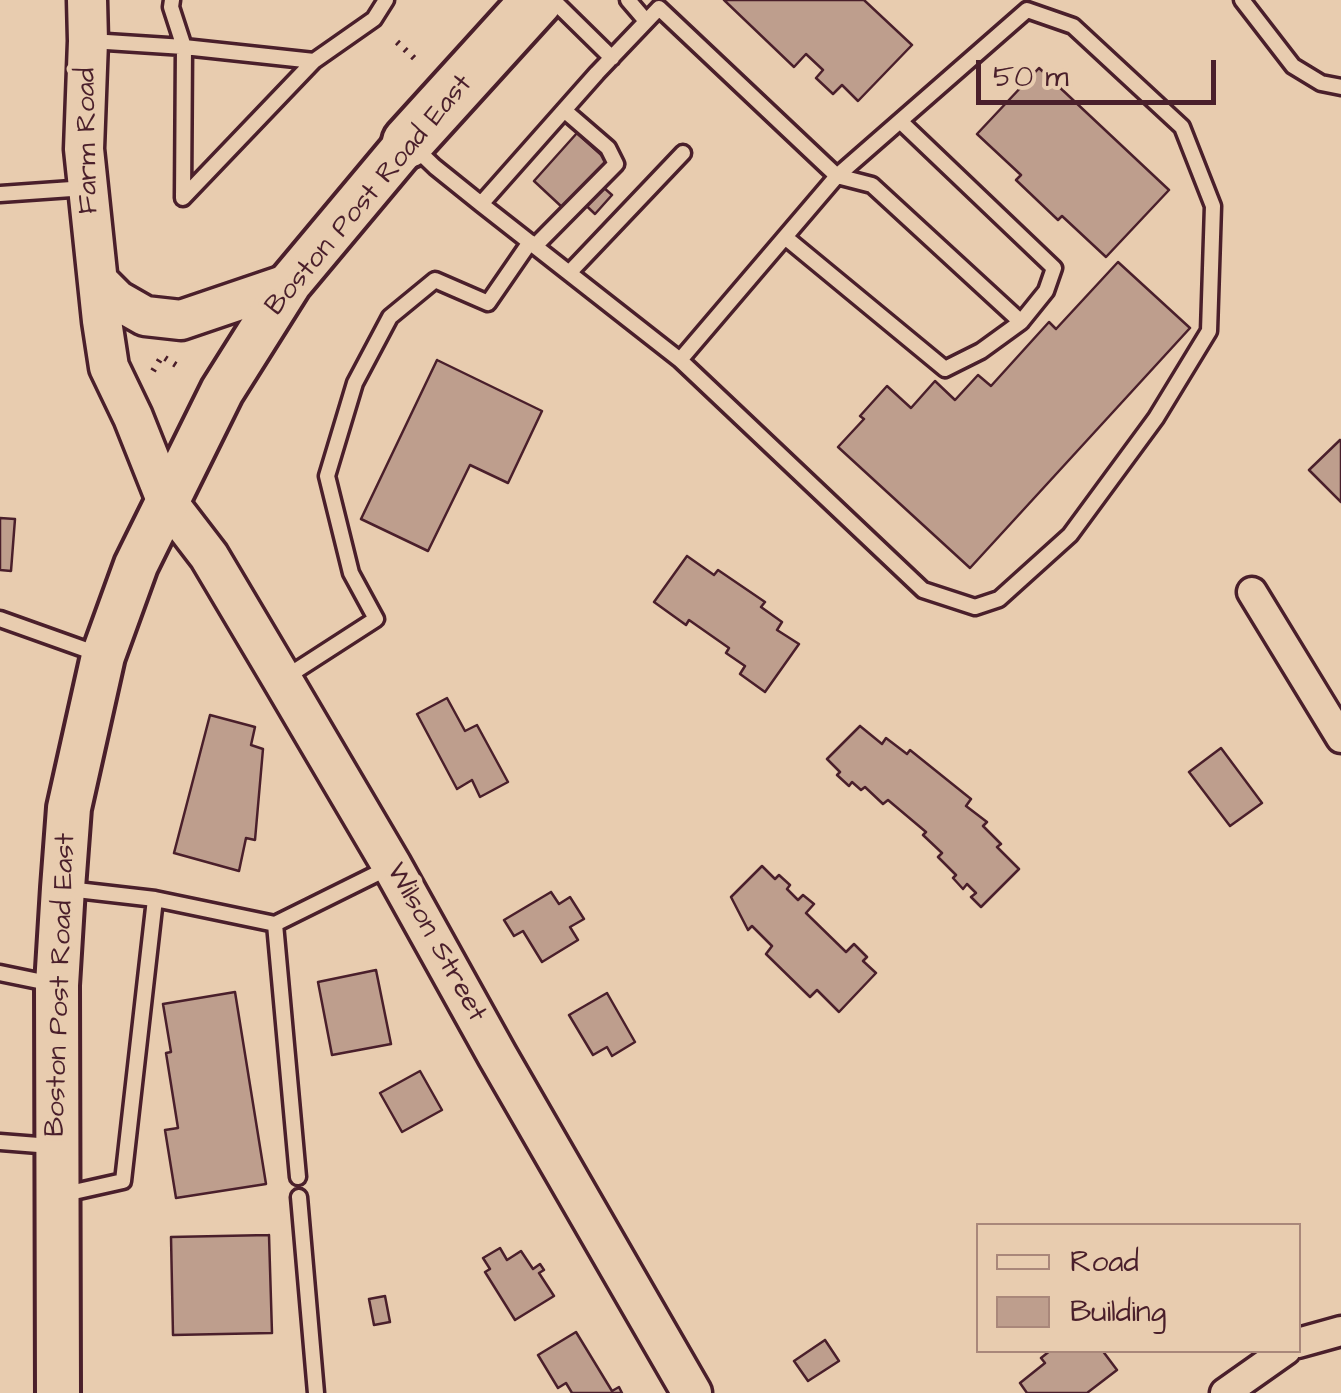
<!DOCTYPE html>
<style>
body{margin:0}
#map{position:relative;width:1341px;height:1393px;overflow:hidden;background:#e8ccaf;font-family:"Architects Daughter",sans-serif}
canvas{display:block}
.legend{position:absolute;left:976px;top:1223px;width:325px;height:130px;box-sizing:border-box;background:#e8ccaf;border:2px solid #a9877a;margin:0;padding:12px 18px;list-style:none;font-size:30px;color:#4a1f2b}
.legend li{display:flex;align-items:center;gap:20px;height:50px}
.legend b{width:50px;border:2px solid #a9877a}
.scale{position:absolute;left:976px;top:60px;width:240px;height:45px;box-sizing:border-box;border:5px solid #4a1f2b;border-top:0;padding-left:12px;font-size:30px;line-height:35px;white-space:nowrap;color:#4a1f2b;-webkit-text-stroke:8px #e8ccaf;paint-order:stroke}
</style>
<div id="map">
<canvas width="1341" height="1393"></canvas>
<ul class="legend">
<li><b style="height:12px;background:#e8ccaf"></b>Road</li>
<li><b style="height:28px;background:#be9e8d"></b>Building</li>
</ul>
<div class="scale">50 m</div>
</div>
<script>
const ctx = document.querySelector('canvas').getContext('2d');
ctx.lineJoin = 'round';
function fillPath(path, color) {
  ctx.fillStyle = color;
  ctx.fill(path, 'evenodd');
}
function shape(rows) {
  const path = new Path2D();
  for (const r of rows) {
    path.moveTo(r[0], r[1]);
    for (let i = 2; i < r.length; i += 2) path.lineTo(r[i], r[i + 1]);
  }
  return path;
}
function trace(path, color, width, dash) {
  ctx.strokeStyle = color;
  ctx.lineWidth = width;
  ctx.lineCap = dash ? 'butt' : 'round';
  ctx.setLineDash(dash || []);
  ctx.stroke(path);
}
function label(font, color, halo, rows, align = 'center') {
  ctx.font = font + ' "Architects Daughter",sans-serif';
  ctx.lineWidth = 10;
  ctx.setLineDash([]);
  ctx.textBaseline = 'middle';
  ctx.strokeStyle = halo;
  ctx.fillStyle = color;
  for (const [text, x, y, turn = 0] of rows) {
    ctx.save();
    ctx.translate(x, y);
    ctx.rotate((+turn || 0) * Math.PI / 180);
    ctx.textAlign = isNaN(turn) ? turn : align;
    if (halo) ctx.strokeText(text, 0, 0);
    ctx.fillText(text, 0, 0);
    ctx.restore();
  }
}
const building = shape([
 [724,0,864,0,912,45,858,101,842,85,833,94,816,78,823,70,806,54,794,67,724,0],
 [1039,68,1169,190,1106,257,1062,216,1058,220,1016,180,1021,175,977,134,1039,68],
 [577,133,609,162,594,179,612,195,595,214,575,195,563,208,534,181,577,133],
 [1118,262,1190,328,970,568,838,447,864,419,860,416,887,386,911,408,935,381,955,400,978,375,991,386,1049,322,1056,329,1118,262],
 [437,360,542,411,508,483,470,465,428,551,361,519,437,360],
 [1340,440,1341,441,1341,502,1309,470,1340,440],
 [0,518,15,519,11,571,0,570,0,518],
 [687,556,714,575,718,570,765,602,761,607,782,622,777,630,799,644,765,692,740,674,745,666,726,653,729,648,689,620,686,625,654,602,687,556],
 [447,698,465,731,477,725,508,782,480,797,472,780,457,789,417,714,447,698],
 [210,715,255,727,251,745,263,749,255,840,246,838,239,871,174,853,210,715],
 [860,726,882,744,886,738,907,754,910,750,971,799,966,806,987,822,983,826,1001,844,997,847,1019,869,981,907,971,897,976,893,967,884,963,889,953,878,956,875,938,857,942,853,923,835,926,832,888,800,883,804,865,787,861,790,852,782,849,786,837,775,840,772,827,759,860,726],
 [1221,748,1262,803,1230,826,1189,772,1221,748],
 [762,866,775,879,779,875,790,885,787,889,798,900,803,895,814,904,806,913,846,952,854,944,867,957,863,961,876,973,839,1012,817,990,810,997,766,954,772,946,752,926,748,930,731,897,762,866],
 [551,892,559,904,570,897,584,919,570,927,578,940,542,962,523,931,514,936,504,920,551,892],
 [376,970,391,1044,332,1055,318,982,376,970],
 [235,992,266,1184,176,1198,165,1130,178,1128,166,1053,171,1052,163,1004,235,992],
 [607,993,635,1042,612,1056,607,1047,593,1055,569,1015,607,993],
 [420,1071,442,1110,402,1132,380,1093,420,1071],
 [269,1235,272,1333,173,1335,171,1237,269,1235],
 [500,1248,507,1260,521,1251,533,1269,540,1264,544,1270,539,1273,554,1296,515,1320,485,1272,490,1269,483,1258,500,1248],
 [385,1296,390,1322,374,1325,369,1299,385,1296],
 [576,1332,612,1391,619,1387,622,1393,572,1393,566,1383,558,1388,538,1355,576,1332],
 [825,1340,839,1361,808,1381,794,1361,825,1340],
 [1051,1350,1102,1350,1117,1370,1087,1393,1027,1393,1020,1383,1045,1363,1041,1358,1051,1350]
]);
fillPath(building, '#be9e8d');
trace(building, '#4a1f2b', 2.5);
const lane = shape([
 [172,0,171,7,184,47,183,198,314,61,374,19,386,0],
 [553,0,612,58],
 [628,0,646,21],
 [1242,0,1293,66,1321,83,1341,87],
 [91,41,184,47,314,61],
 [900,121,1054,268,1046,291,1021,322],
 [413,146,435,167,481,204,680,360,837,176,659,8,597,73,481,204],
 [0,194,86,188],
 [785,237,945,369,981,351,1021,322,872,185,837,176],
 [535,246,616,164,608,148,564,110],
 [569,273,683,153],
 [680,360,923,590,975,607,999,599,1070,535,1156,418,1209,331,1213,206,1182,127,1073,26,1027,10,837,176],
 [0,619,98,654],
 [283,679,376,619,351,573,327,476,355,383,390,317,435,280,488,303,530,242],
 [68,889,155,899,275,924,390,867],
 [275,924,298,1177],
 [0,973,53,984],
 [0,1142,51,1146],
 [65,1194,123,1181,155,899],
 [299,1197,316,1393]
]);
const street = shape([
 [1252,592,1341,738],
 [1298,1343,1341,1331],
 [1225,1393,1286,1350]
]);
const secondary = shape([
 [87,0,88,41,84,149,102,321,109,367,133,417,166,500,209,556,282,679,392,866,497,1055,692,1393],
 [98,281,117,300,145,316,181,320,290,283]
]);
const primary = shape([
 [58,1393,57,985,63,888,69,808,103,656,136,565,222,391,290,283,408,142]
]);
const highway = shape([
 [408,142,537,0]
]);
trace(lane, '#4a1f2b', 21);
trace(street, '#4a1f2b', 35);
trace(secondary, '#4a1f2b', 45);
trace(primary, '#4a1f2b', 50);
trace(highway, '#4a1f2b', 58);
trace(shape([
 [397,42,415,59],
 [153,371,162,356,179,367]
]), '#4a1f2b', 6, [2.5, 8]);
trace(lane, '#e8ccaf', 14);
trace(street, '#e8ccaf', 28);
trace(secondary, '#e8ccaf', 38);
trace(primary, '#e8ccaf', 42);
trace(highway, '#e8ccaf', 50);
label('28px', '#4a1f2b', '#e8ccaf', [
 ["Farm Road",89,141,-91],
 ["Boston Post Road East",370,196,-50],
 ["Wilson Street",435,943,61],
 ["Boston Post Road East",62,985,-88]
]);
</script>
